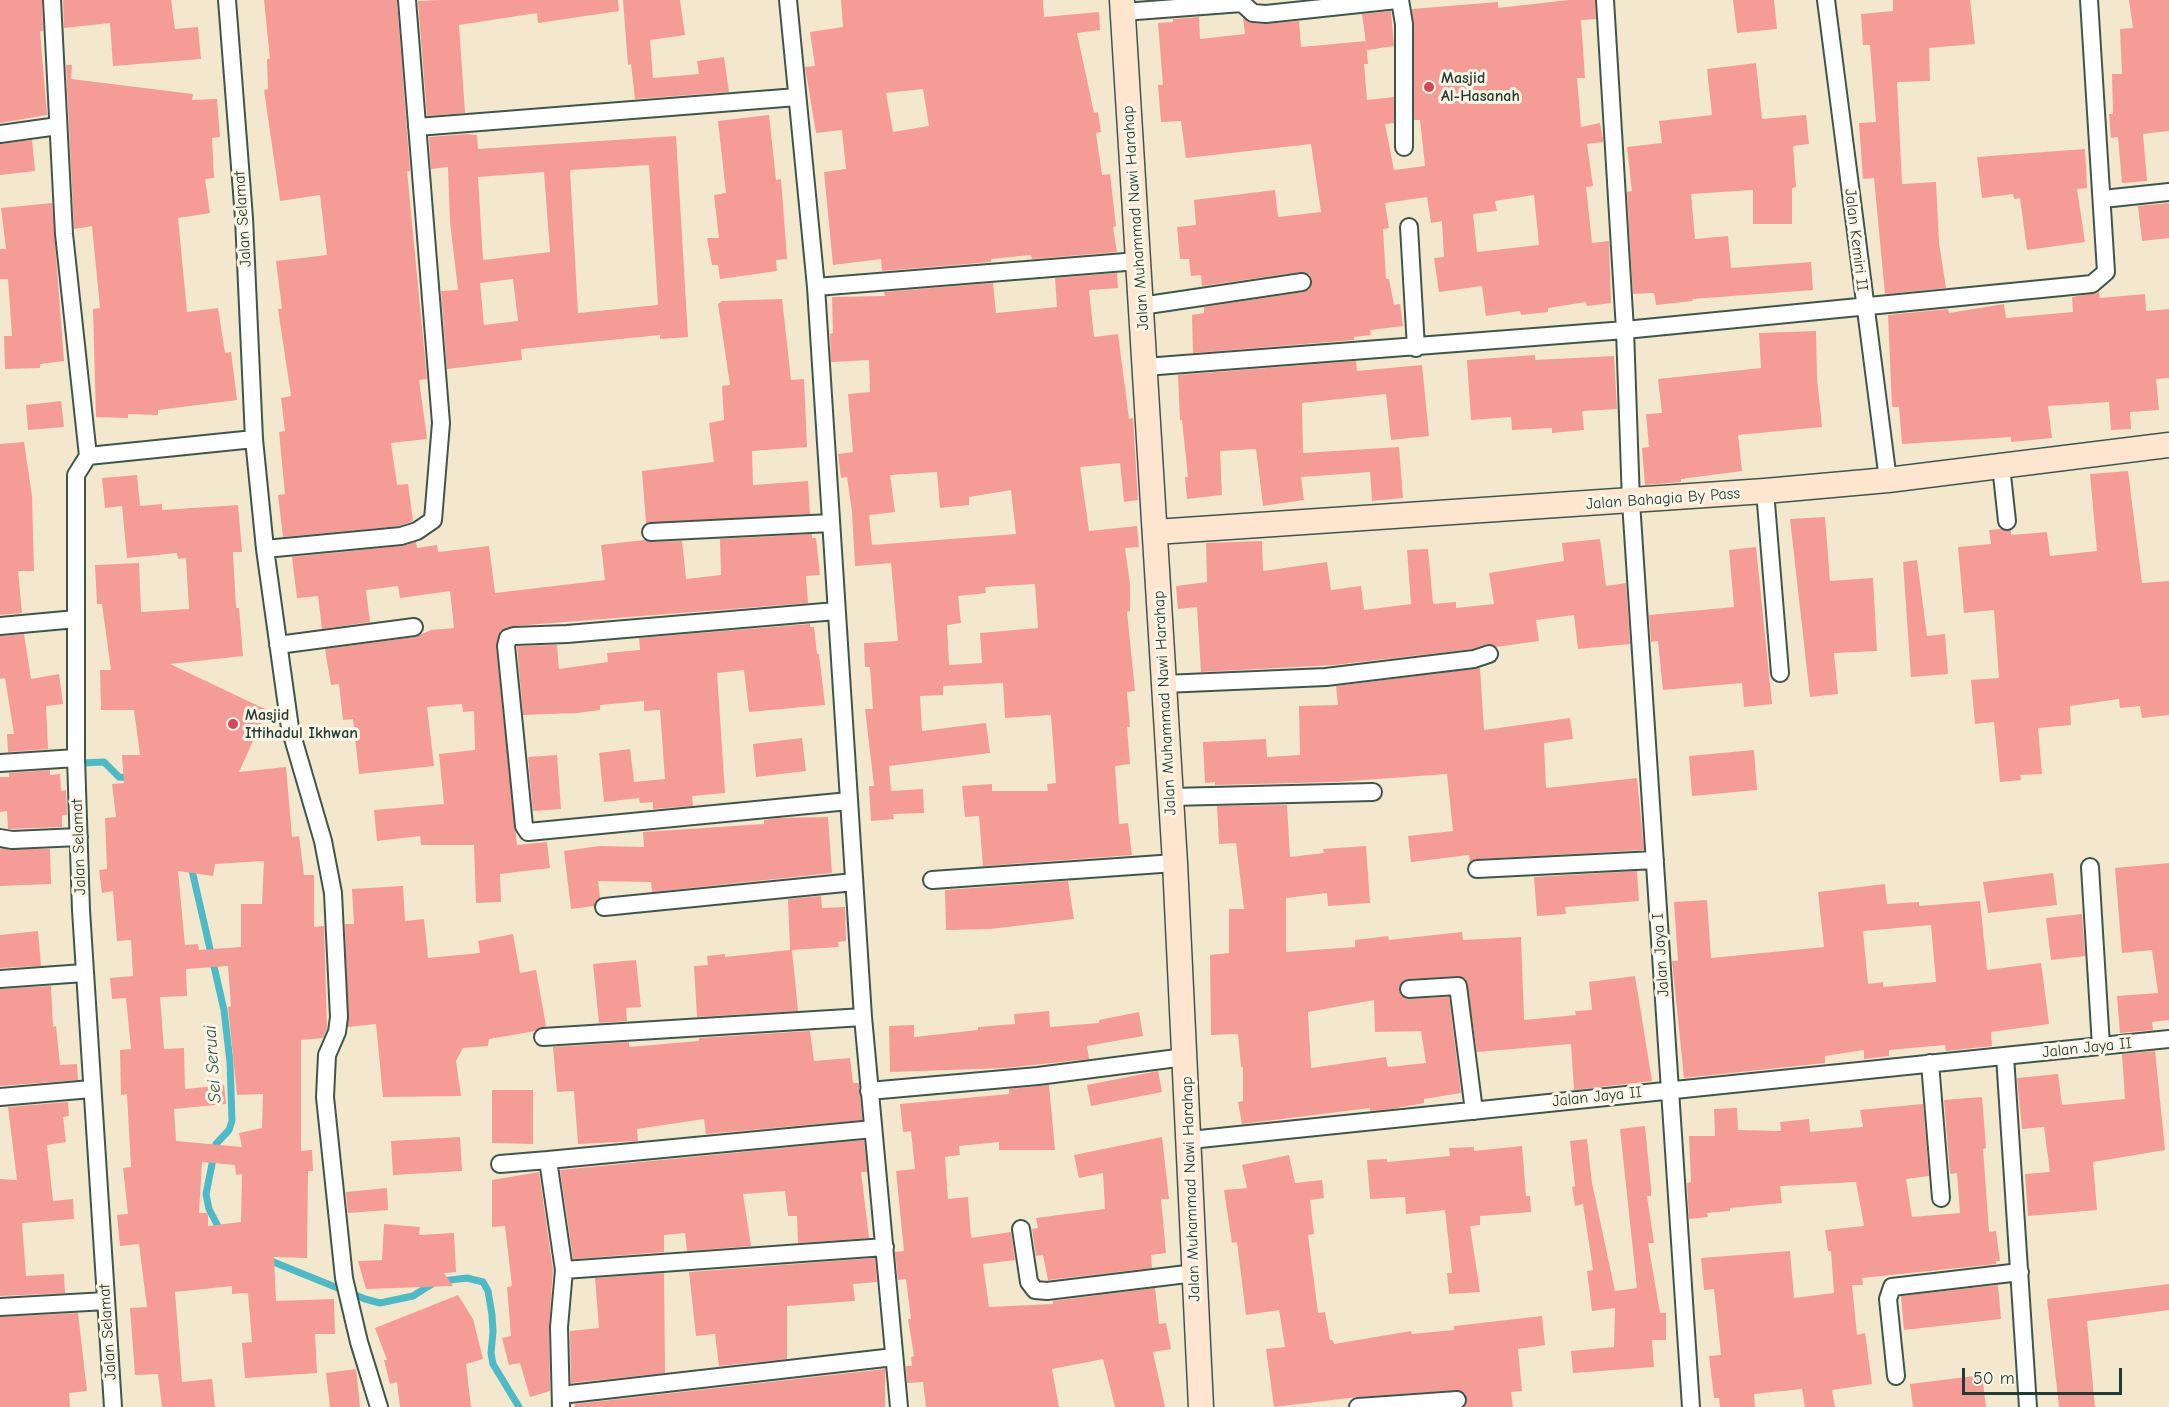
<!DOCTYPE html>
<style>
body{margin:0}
#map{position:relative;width:2169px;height:1407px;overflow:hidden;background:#f3e8cd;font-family:"Comic Neue",sans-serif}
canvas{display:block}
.scale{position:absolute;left:1962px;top:1368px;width:160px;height:27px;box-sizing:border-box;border:3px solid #1f3d34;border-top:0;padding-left:8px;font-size:18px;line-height:21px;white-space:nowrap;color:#1f3d34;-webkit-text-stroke:4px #fcf5e5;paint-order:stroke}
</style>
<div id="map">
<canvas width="2169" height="1407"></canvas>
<div class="scale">50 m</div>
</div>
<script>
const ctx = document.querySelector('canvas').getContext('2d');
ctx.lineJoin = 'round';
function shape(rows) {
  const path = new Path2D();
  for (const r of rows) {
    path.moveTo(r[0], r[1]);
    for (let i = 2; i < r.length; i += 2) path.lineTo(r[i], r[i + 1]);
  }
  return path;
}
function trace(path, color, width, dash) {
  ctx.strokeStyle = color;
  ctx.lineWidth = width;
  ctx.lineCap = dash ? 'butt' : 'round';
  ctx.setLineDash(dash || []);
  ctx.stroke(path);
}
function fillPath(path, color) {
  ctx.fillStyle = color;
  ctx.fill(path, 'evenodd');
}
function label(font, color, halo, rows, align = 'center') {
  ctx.font = font + ' "Comic Neue",sans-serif';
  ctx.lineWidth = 6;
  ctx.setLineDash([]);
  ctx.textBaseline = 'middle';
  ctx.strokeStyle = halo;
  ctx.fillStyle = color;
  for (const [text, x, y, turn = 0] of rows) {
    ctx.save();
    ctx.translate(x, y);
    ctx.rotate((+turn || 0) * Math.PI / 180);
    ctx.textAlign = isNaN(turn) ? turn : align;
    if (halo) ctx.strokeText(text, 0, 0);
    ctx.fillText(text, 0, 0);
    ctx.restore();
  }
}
trace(shape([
 [82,763,104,762,119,777,131,778],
 [191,866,224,1010,230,1062,232,1121,229,1130,216,1144,206,1194,209,1209,220,1230],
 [266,1259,365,1299,380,1303,413,1296,432,1284],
 [442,1281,467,1278,483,1282,488,1291,492,1315,493,1332,491,1353,493,1364,519,1407]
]), '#4dbbc7', 7);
fillPath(shape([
 [0,0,42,0,43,31,40,31,47,115,0,123],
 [63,0,171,0,175,29,198,27,201,59,113,66,110,23,64,28],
 [264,0,397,0,410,171,407,171,427,379,419,380,427,439,391,443,397,485,408,484,413,521,399,526,283,537,278,495,285,494,279,432,285,431,281,398,291,396,278,309,282,309,276,261,327,255,320,195,280,201,264,90,268,89,267,59,270,59],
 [440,0,618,0,619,11,538,23,537,13,459,25,465,113,427,116,418,1],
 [623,0,680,0,685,35,650,40,653,78,699,74,697,61,724,57,729,92,635,99,631,64,628,65],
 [841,0,1043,0,1044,17,1099,12,1100,30,1077,33,1094,113,1098,112,1101,132,1096,133,1102,175,1110,174,1116,226,1113,227,1117,252,1032,259,1031,255,991,259,991,262,882,271,881,259,833,265,824,172,846,169,842,130,816,133,805,67,815,66,810,32,843,27],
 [923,89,929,126,893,132,886,93],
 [1569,0,1595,0,1596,19,1581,20,1585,78,1577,78,1581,127,1600,123,1603,138,1603,142,1587,144,1593,186,1586,187,1592,243,1609,241,1611,303,1587,306,1586,302,1548,308,1548,312,1521,315,1520,311,1486,316,1482,286,1439,292,1434,258,1444,257,1442,221,1431,223,1427,197,1385,203,1389,228,1383,229,1386,279,1389,279,1394,305,1400,304,1403,326,1370,330,1371,335,1354,337,1354,340,1193,353,1192,315,1204,313,1204,307,1304,292,1309,290,1312,281,1310,275,1300,272,1202,286,1201,275,1191,276,1189,259,1180,259,1177,227,1196,225,1194,200,1275,190,1278,217,1321,212,1311,144,1186,158,1181,121,1161,122,1158,85,1163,85,1158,23,1173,22,1173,19,1199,17,1200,39,1245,34,1243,18,1251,23,1265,24,1299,21,1301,47,1366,41,1368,64,1364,64,1367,100,1394,97,1394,123,1385,124,1394,170,1425,166,1420,120,1414,120,1412,9,1498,2,1498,8],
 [1534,195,1539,245,1477,252,1473,214,1497,211,1495,201],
 [1733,0,1774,0,1777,29,1737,33],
 [1893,0,1970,0,1975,44,1929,48,1930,81,1897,82,1902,184,1936,182,1939,243,1946,288,1885,294,1874,178,1863,179,1859,123,1876,122,1870,45,1863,45,1861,14,1893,11],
 [2129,0,2169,0,2169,131,2143,134,2147,181,2122,183,2118,137,2111,138,2109,114,2113,114,2112,74,2122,74,2120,29,2133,28],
 [1391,11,1394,46,1367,50,1362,14],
 [1756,63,1762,119,1806,115,1809,144,1793,146,1796,187,1792,188,1792,224,1753,224,1753,190,1691,194,1695,239,1728,236,1731,268,1811,262,1813,290,1692,299,1693,301,1656,305,1654,293,1633,294,1627,192,1632,191,1627,147,1662,143,1659,121,1712,115,1707,69],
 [66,65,72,65,71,79,193,94,192,100,217,99,220,137,212,138,214,178,205,179,210,213,178,218,187,312,218,308,225,353,231,352,237,400,158,410,158,415,128,414,128,418,96,417,93,309,100,308,92,226,74,229],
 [769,115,776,180,781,179,787,259,776,260,777,271,720,279,718,265,712,265,707,238,719,238,714,195,726,193,718,121],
 [466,134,477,135,478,149,676,136,688,337,660,339,660,335,521,349,522,360,447,369,441,291,458,290,450,222,448,167,431,169,429,137],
 [649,165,658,305,578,313,570,170],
 [544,172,550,252,483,260,478,177],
 [513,279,518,321,484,325,480,283],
 [32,140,35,171,0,175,0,144],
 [2085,149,2087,188,2077,189,2085,242,2027,250,2020,198,2014,199,2013,194,1982,198,1977,157],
 [52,203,64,361,40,364,40,368,5,369,4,336,12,336,8,279,0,279,0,249,6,249,1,208],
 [2169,203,2169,238,2142,241,2138,206],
 [1117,273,1118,288,1089,290,1094,337,1118,334,1129,419,1133,418,1138,500,1124,502,1120,463,1080,467,1089,531,1137,526,1139,547,1125,548,1130,584,1130,611,1127,612,1135,691,1127,692,1130,727,1127,727,1130,764,1115,766,1119,824,1128,823,1132,855,983,866,979,816,965,817,962,786,992,784,992,791,1048,791,1047,784,1056,783,1051,715,1005,718,1003,683,943,686,943,695,920,696,922,731,986,723,990,753,889,766,891,791,923,789,924,813,893,814,894,819,871,821,869,786,874,786,865,709,873,709,870,667,865,667,864,643,898,641,891,563,855,566,852,512,847,477,841,478,838,454,853,452,848,394,870,392,869,360,831,362,830,334,833,333,832,297,885,296,884,292,993,283,996,313,1057,307,1055,278],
 [937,472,940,508,969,505,969,497,1011,490,1016,534,872,545,869,515,895,512,890,475],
 [1035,584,1038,628,980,633,982,663,949,665,947,625,961,623,958,596,986,593,985,587],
 [2099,292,2100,298,2145,294,2146,311,2169,309,2169,378,2156,379,2159,410,2130,412,2131,429,2111,430,2109,402,2048,406,2052,438,2011,442,2011,437,1902,444,1899,407,1892,407,1888,315,1948,309,1949,313,2004,304,2006,318,2073,312,2072,297],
 [782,299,791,380,804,379,807,447,752,451,753,485,808,481,810,514,646,523,642,471,714,462,709,423,724,420,722,386,730,385,718,304,722,301],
 [1816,331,1817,378,1822,427,1738,435,1742,471,1681,479,1681,482,1645,485,1642,448,1649,447,1646,414,1662,413,1658,379,1761,368,1759,333],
 [1535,355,1535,360,1614,356,1617,409,1582,411,1584,430,1552,433,1552,428,1512,430,1511,417,1471,420,1467,360],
 [1356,361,1357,371,1422,365,1429,436,1391,440,1386,394,1302,403,1303,453,1399,447,1403,498,1372,501,1370,472,1301,477,1304,500,1263,506,1256,449,1220,451,1222,495,1187,499,1185,477,1188,477,1182,420,1180,420,1178,375],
 [61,401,64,427,28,430,26,405],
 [24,442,32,496,34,571,18,571,22,613,0,615,0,444],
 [2128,471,2142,583,2169,581,2169,715,2142,718,2140,706,2120,708,2119,699,2070,706,2071,725,2038,728,2042,774,2020,775,2021,780,2000,782,1994,722,1975,724,1971,680,1999,678,1994,610,1964,613,1958,547,1991,544,1989,530,2000,529,2011,530,2011,535,2047,532,2050,556,2097,551,2090,474],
 [137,475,140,506,162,504,162,510,238,505,242,552,233,552,236,608,239,608,243,656,170,664,267,710,239,772,286,767,292,837,299,836,304,875,314,875,314,927,324,926,327,1029,323,1038,301,1040,301,1151,312,1150,313,1171,308,1171,307,1258,274,1257,276,1301,334,1299,335,1334,315,1334,317,1373,245,1378,242,1343,252,1342,248,1293,232,1294,232,1286,175,1292,182,1382,212,1379,215,1407,162,1407,158,1374,135,1375,130,1308,147,1307,139,1244,120,1246,117,1215,128,1214,123,1168,131,1167,127,1094,121,1095,120,1050,131,1049,126,998,112,999,110,978,133,976,131,940,117,941,113,891,102,893,99,870,107,869,105,818,116,817,112,784,124,783,122,755,140,755,134,710,101,710,100,670,111,670,102,604,97,604,95,565,139,563,141,612,189,609,186,558,178,559,177,553,127,558,122,506,105,508,102,478],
 [264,861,262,904,241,904,241,947,199,950,198,944,185,945,178,871,213,876,215,864],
 [228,966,231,1006,228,1007,237,1095,263,1094,262,1128,239,1133,242,1147,176,1141,174,1109,226,1104,224,1085,185,1089,184,1048,164,1049,160,997,187,996,186,969],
 [202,1162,235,1165,236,1175,242,1174,241,1222,208,1226,208,1213,199,1213],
 [1825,517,1830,581,1873,578,1877,651,1834,653,1838,694,1810,697,1790,519],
 [812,534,812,538,816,538,820,575,806,576,808,603,514,626,500,631,496,647,517,845,547,842,550,868,500,874,501,902,476,903,474,845,421,845,420,836,377,841,374,810,444,804,439,754,475,750,474,711,463,712,462,704,427,707,434,766,359,774,353,719,343,720,339,684,331,685,325,649,415,637,431,630,454,628,450,591,400,598,398,586,366,590,370,622,322,629,318,596,297,598,292,557,402,546,416,542,417,548,437,545,438,552,489,546,495,593,605,580,601,545,644,540,652,542,682,541,686,579,721,575,720,539],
 [1600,539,1606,586,1626,583,1630,644,1578,649,1574,615,1536,620,1539,641,1496,647,1486,644,1472,649,1334,665,1201,672,1197,607,1178,609,1176,586,1207,582,1206,543,1262,541,1263,571,1327,562,1331,590,1361,586,1364,610,1411,604,1407,550,1428,549,1433,604,1456,602,1456,608,1494,604,1489,573,1564,561,1562,543],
 [1756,547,1772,704,1744,707,1742,683,1663,690,1658,641,1651,642,1649,615,1734,607,1729,550],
 [1917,560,1927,636,1945,634,1948,674,1911,677,1903,562],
 [810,624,810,627,814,627,817,654,819,654,825,705,749,712,744,670,717,673,725,793,692,796,693,806,653,809,653,802,640,803,639,798,604,802,599,753,630,749,634,782,665,779,660,710,644,711,644,701,600,705,600,710,577,713,523,715,517,646,557,645,559,669,608,662,607,653,640,650,639,638],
 [24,634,31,679,59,674,63,704,46,706,48,749,8,752,7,734,14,734,5,678,0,679,0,636],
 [1480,668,1484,730,1570,718,1573,739,1544,743,1546,788,1637,778,1644,850,1476,859,1470,862,1469,855,1411,862,1408,836,1453,831,1447,774,1335,782,1215,785,1215,782,1205,783,1203,742,1266,739,1267,757,1300,755,1299,706,1338,705,1336,686],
 [802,738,806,771,756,777,753,744],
 [1754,750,1757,790,1692,796,1689,756],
 [557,755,561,809,533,811,528,757],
 [50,770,50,775,60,774,61,791,66,790,67,815,62,815,62,827,8,829,7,811,0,812,0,777,9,777,9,773],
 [1287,805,1290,857,1324,853,1323,849,1366,846,1370,903,1328,906,1327,893,1286,898,1286,952,1355,947,1355,940,1388,936,1389,940,1462,932,1463,940,1521,937,1524,1020,1576,1015,1575,1011,1592,1010,1589,982,1635,976,1652,1081,1574,1090,1571,1044,1477,1052,1466,979,1457,976,1408,979,1403,981,1399,989,1405,999,1449,997,1461,1093,1424,1099,1424,1103,1392,1109,1370,1111,1370,1108,1242,1124,1238,1102,1243,1101,1243,1067,1241,1067,1238,1034,1211,1035,1210,955,1229,953,1229,909,1244,909,1236,843,1219,844,1217,806],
 [1374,1000,1375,1032,1421,1031,1426,1063,1388,1067,1386,1057,1311,1068,1308,1012],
 [828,817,832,873,652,892,651,882,598,881,600,898,594,906,571,909,564,851,599,846,644,847,643,832,764,824,764,820,777,818],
 [0,849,50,849,51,884,0,886],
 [2169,863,2169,1020,2152,1022,2153,1030,2120,1033,2117,996,2158,993,2152,950,2122,953,2115,868],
 [1637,871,1639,901,1565,907,1566,914,1537,916,1534,877],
 [2053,873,2057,905,1988,913,1983,882],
 [1068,881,1074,919,990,929,946,930,945,890],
 [1885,884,1887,904,1919,902,1919,906,1980,901,1987,970,2041,963,2049,1024,1991,1032,1992,1046,1946,1051,1945,1045,1889,1050,1889,1056,1864,1059,1864,1050,1825,1056,1825,1063,1684,1078,1672,961,1678,961,1674,902,1707,900,1711,958,1824,947,1818,892],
 [1931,925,1936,982,1883,987,1883,982,1868,984,1863,931],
 [403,886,405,921,424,919,428,958,480,953,478,941,513,934,520,973,536,970,546,1026,535,1031,489,1039,488,1046,463,1048,456,1061,461,1096,383,1097,376,1024,348,1027,345,924,354,924,352,889],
 [821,896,822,908,845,907,846,941,838,942,839,947,792,950,798,1011,697,1017,694,966,708,965,707,956,725,954,725,957,790,950,788,899],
 [2082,914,2085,956,2051,960,2046,918],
 [38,931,41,966,0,968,0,935],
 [636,960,641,1007,626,1008,627,1021,599,1023,593,964],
 [51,986,53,1027,56,1026,60,1065,77,1064,78,1080,0,1086,0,989],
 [1049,1011,1050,1027,1099,1023,1099,1020,1139,1012,1143,1036,1087,1046,1089,1059,1005,1068,890,1072,889,1026,914,1025,914,1037,978,1030,978,1027,1015,1024,1014,1014],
 [810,1031,814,1061,850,1058,853,1083,859,1083,862,1120,706,1134,704,1119,637,1129,638,1141,578,1144,574,1091,557,1092,553,1047,629,1042,629,1047,699,1041,699,1038],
 [2155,1051,2165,1150,2093,1162,2097,1210,2028,1216,2025,1174,2050,1172,2044,1127,2022,1129,2017,1078,2058,1074,2062,1105,2125,1099,2122,1054],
 [1158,1071,1162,1092,1091,1106,1087,1085],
 [1049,1085,1055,1150,999,1150,999,1142,959,1146,960,1155,945,1157,948,1199,968,1197,971,1238,1011,1232,1015,1260,983,1264,989,1307,1053,1304,1053,1301,1155,1288,1159,1324,1166,1323,1171,1349,1153,1352,1165,1407,1115,1407,1103,1359,1052,1369,1059,1407,926,1407,923,1382,907,1383,906,1366,912,1366,911,1357,914,1356,908,1319,911,1319,906,1279,898,1280,895,1252,904,1251,896,1171,915,1169,911,1131,903,1132,900,1104,1009,1094,1009,1089],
 [492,1090,533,1090,533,1144,492,1143],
 [1982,1097,1986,1148,1983,1149,1989,1232,1996,1231,2000,1261,1996,1261,1996,1264,1862,1278,1863,1285,1852,1285,1857,1335,1865,1333,1872,1384,1832,1390,1835,1407,1805,1407,1802,1389,1754,1394,1755,1407,1720,1407,1719,1398,1714,1398,1709,1356,1721,1355,1714,1289,1704,1290,1701,1258,1790,1251,1794,1298,1834,1293,1831,1251,1828,1251,1825,1230,1864,1226,1856,1182,1780,1186,1782,1203,1730,1208,1730,1211,1707,1213,1708,1217,1689,1219,1687,1183,1691,1182,1689,1136,1715,1136,1714,1109,1737,1108,1738,1130,1781,1131,1780,1122,1809,1119,1810,1132,1863,1127,1860,1110,1923,1104,1929,1176,1906,1179,1912,1217,1960,1213,1957,1173,1950,1174,1944,1100],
 [68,1102,69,1116,63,1117,66,1142,47,1145,53,1201,73,1199,74,1219,22,1223,26,1276,64,1274,65,1293,0,1296,0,1179,17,1180,8,1107],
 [1645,1126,1651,1188,1651,1196,1647,1196,1654,1243,1648,1243,1660,1313,1666,1313,1666,1340,1652,1340,1654,1367,1573,1373,1571,1351,1614,1347,1615,1308,1592,1311,1587,1271,1593,1270,1583,1204,1575,1206,1572,1187,1575,1186,1570,1141,1587,1139,1592,1183,1615,1291,1637,1288,1620,1129],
 [460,1137,462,1171,393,1175,391,1141],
 [1162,1137,1169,1199,1161,1199,1166,1253,1151,1255,1152,1268,1048,1280,1043,1255,1036,1256,1032,1229,1038,1228,1036,1218,1105,1209,1103,1173,1079,1178,1074,1155],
 [864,1140,867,1172,861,1172,869,1238,798,1243,797,1216,788,1216,785,1191,743,1194,751,1246,687,1251,685,1233,664,1235,664,1252,573,1259,560,1170],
 [1522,1146,1526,1196,1530,1196,1531,1212,1480,1216,1480,1225,1470,1226,1480,1292,1449,1294,1447,1273,1452,1273,1445,1210,1406,1214,1405,1197,1370,1199,1367,1160,1387,1159,1387,1162,1450,1156,1449,1148,1474,1147,1474,1151],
 [1289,1155,1295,1183,1322,1180,1324,1198,1310,1200,1314,1234,1308,1235,1318,1313,1325,1312,1330,1340,1333,1340,1334,1344,1411,1331,1412,1334,1454,1330,1454,1326,1542,1316,1545,1345,1518,1349,1522,1391,1511,1392,1513,1407,1464,1407,1466,1395,1456,1390,1357,1397,1274,1407,1266,1349,1285,1347,1279,1310,1246,1315,1237,1242,1232,1243,1224,1190,1247,1188,1242,1165],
 [539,1172,553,1270,549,1327,550,1391,530,1397,520,1363,509,1365,502,1338,511,1336,507,1287,512,1286,505,1226,492,1227,492,1180],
 [387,1188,388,1210,348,1213,346,1192],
 [384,1224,420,1227,419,1235,454,1233,456,1272,444,1273,453,1286,366,1289,358,1261,382,1260],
 [875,1258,877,1282,853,1284,855,1301,787,1306,787,1359,719,1366,715,1334,696,1336,689,1272],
 [664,1273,665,1373,571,1383,570,1331,599,1328,595,1278],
 [2169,1284,2169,1310,2087,1321,2095,1407,2059,1407,2047,1299],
 [1998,1285,2001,1319,1904,1330,1901,1296],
 [458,1295,473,1319,483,1359,466,1364,471,1407,400,1407,397,1382,390,1384,384,1360,387,1360,375,1328],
 [78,1313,87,1391,69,1393,70,1407,0,1407,0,1317],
 [356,1369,360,1407,330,1407,326,1373],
 [885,1369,885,1407,575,1407,575,1404],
 [1982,1375,1986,1407,1913,1407,1910,1384]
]), '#f59c96');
const street = shape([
 [52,0,64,234,88,456],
 [227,0,244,218,254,439,265,549,290,728,323,841,333,893,339,1017,337,1032,327,1055,325,1097,344,1278,359,1342,379,1407],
 [788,0,816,287,863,1017,899,1407],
 [1400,0,1404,24,1404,147],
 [1605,0,1625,330,1631,502,1691,1407],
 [1826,0,1888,480],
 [1123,12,1242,3,1253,13,1266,14,1397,0],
 [417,127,797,97],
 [0,134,58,126],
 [2103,199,2169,192],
 [1409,227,1416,348],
 [816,287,1138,261],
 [1141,306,1302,282],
 [1145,367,1625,330,2092,284,2106,272,2089,0],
 [2001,466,2007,521],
 [1765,491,1780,673],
 [651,532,831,523],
 [265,549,401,536,417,531,433,520,441,423,407,0],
 [836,611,567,634,514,636,508,638,506,646,524,826,528,832,849,801],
 [0,626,76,619],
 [278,645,414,627],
 [1164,684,1326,677,1474,659,1489,654],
 [0,763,76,758],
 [1171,797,1373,792],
 [0,838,12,840,79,837],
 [2090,867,2101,1046],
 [1477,869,1655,860],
 [932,880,1175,863],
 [604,907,854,882],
 [0,979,84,973],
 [1409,989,1458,986,1474,1111],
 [543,1037,863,1017],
 [2005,1056,2028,1407],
 [1930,1063,1941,1198],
 [869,1091,1038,1076,1185,1057],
 [0,1097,91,1089],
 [1190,1140,2169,1039],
 [500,1164,548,1160],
 [1021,1229,1029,1282,1035,1290,1047,1291,1195,1273],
 [564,1270,885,1247],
 [0,1307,106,1301],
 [1896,1376,1888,1299,1892,1287,2020,1272],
 [561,1395,894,1357],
 [113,1407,81,910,76,758,76,475,88,456,254,439],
 [561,1407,559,1327,564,1270,548,1160,873,1129],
 [1358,1407,1457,1400]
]);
const secondary = shape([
 [1122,0,1175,863,1201,1407],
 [1155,532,1765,491,1888,480,2169,445]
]);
trace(street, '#3f574b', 20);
trace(secondary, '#3f574b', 27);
trace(street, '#fff', 16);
trace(secondary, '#fde5d0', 24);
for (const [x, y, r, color] of [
 [1429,87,6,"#d1495b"],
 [233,724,6,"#d1495b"]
]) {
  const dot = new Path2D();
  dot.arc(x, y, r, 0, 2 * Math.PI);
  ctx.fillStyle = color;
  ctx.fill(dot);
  trace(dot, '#fcf5e5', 2);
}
label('bold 16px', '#1f3d34', '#fcf5e5', [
 ["Masjid",1441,78],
 ["Al-Hasanah",1441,96],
 ["Masjid",245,715],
 ["Ittihadul Ikhwan",245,733]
], 'left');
label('16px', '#1f3d34', '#fcf5e5', [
 ["Jalan Muhammad Nawi Harahap",1136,218,-94],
 ["Jalan Selamat",243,219,-94],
 ["Jalan Kemiri II",1856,240,83],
 ["Jalan Bahagia By Pass",1663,499,-4],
 ["Jalan Muhammad Nawi Harahap",1165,703,-93],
 ["Jalan Selamat",79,847,-92],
 ["Jalan Jaya I",1661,955,-94],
 ["Jalan Jaya II",2087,1048,-6],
 ["Jalan Jaya II",1597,1097,-6],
 ["Jalan Muhammad Nawi Harahap",1191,1189,-92],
 ["Jalan Selamat",108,1332,-94]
]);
label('italic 18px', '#2a5c59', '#fcf5e5', [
 ["Sei Seruai",213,1064,-94]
]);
</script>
